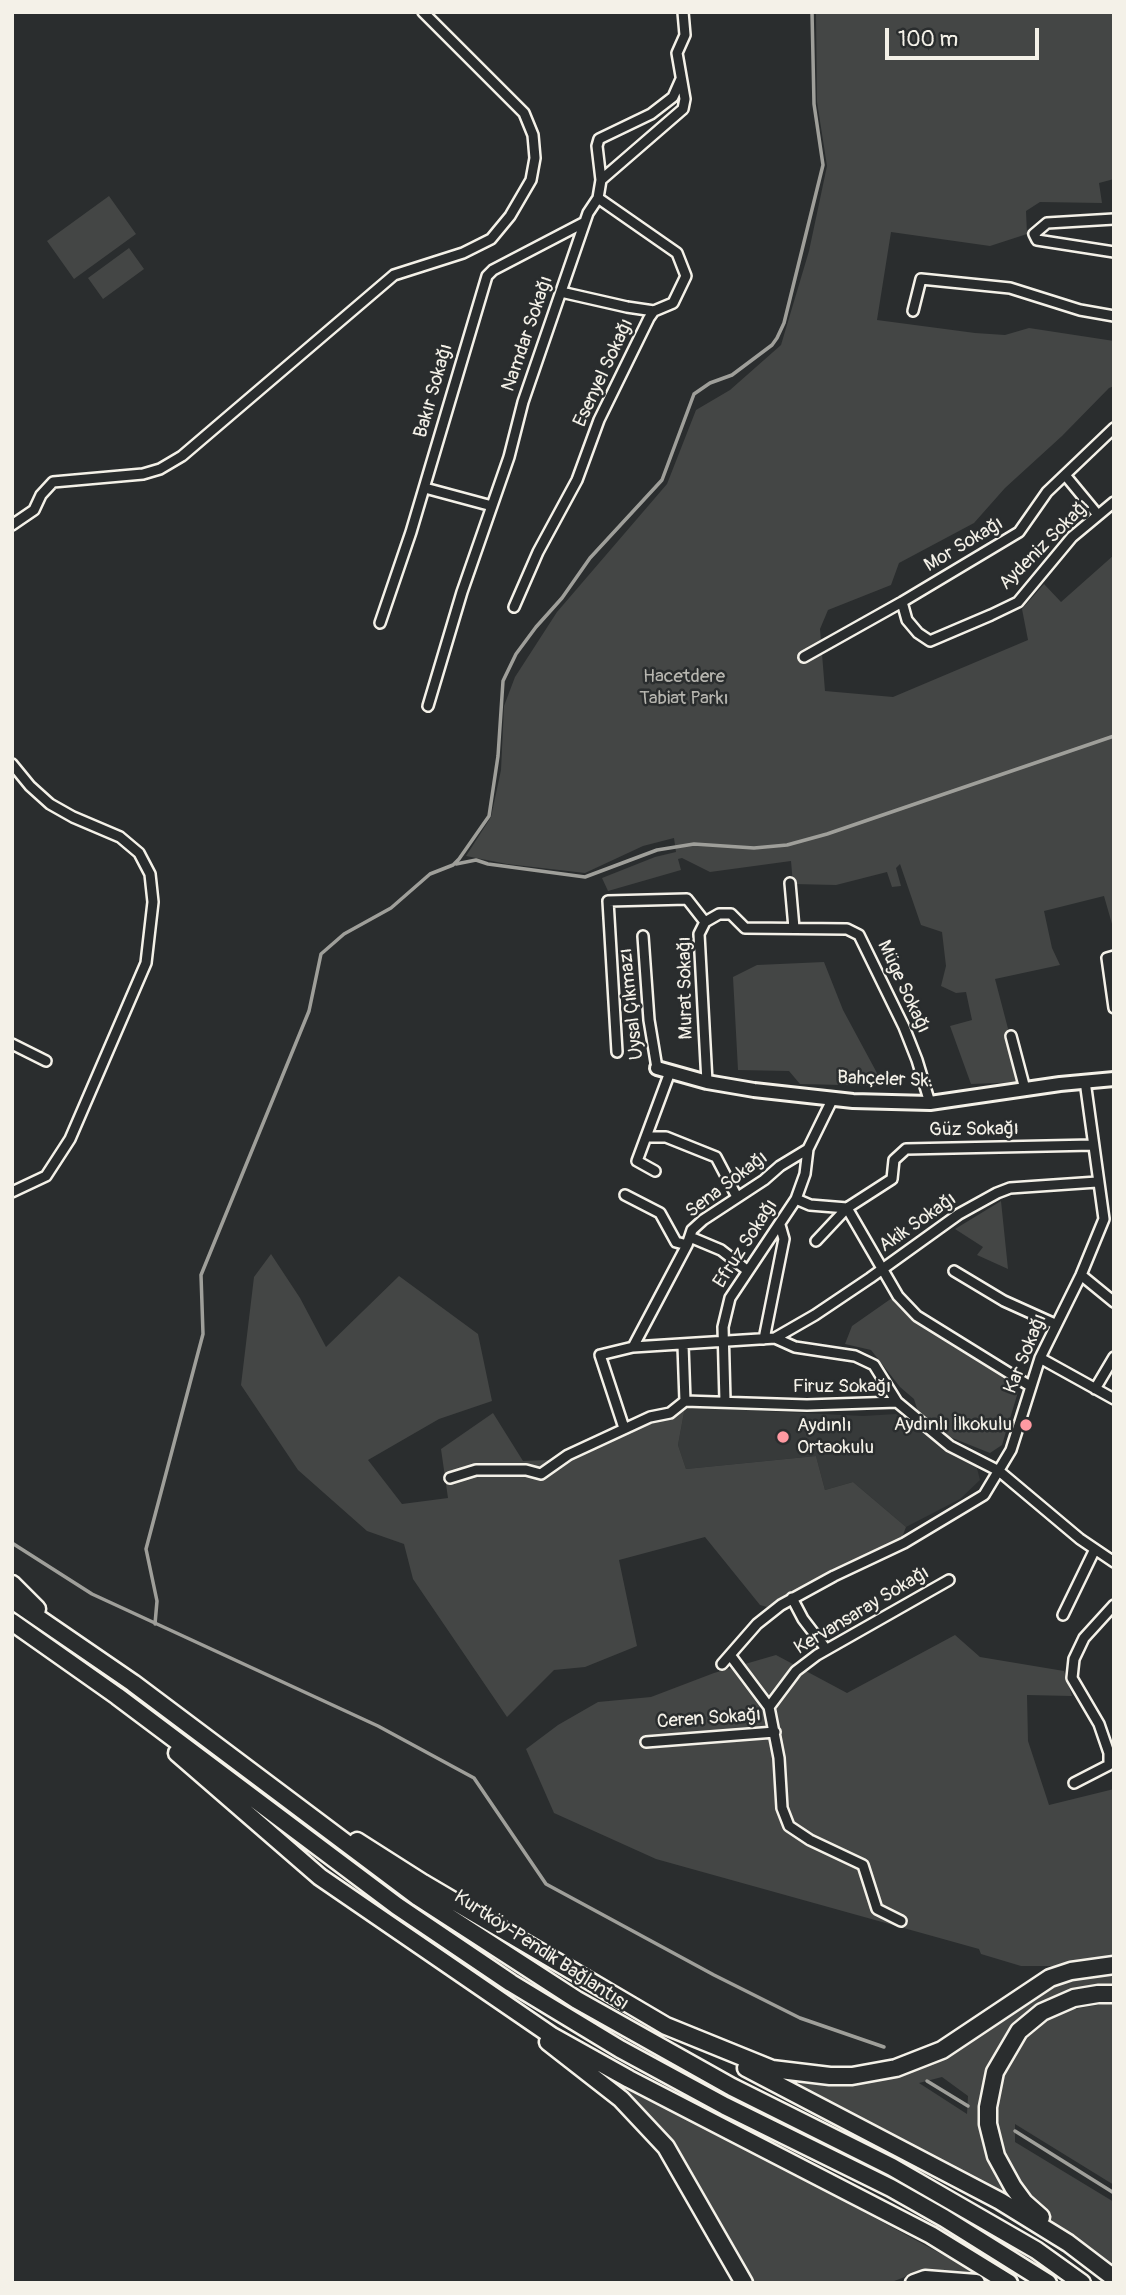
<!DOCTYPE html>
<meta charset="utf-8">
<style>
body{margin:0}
#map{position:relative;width:1126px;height:2295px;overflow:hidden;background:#2a2d2e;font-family:Pangolin,sans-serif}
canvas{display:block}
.frame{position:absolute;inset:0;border:14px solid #f4f1e8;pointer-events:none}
.scale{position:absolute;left:885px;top:28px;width:154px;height:32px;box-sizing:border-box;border:4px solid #f4f1e8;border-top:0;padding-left:9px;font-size:21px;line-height:24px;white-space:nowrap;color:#f4f1e8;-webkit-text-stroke:5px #2a2d2e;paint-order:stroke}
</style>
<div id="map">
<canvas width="1126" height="2295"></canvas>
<div class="frame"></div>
<div class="scale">100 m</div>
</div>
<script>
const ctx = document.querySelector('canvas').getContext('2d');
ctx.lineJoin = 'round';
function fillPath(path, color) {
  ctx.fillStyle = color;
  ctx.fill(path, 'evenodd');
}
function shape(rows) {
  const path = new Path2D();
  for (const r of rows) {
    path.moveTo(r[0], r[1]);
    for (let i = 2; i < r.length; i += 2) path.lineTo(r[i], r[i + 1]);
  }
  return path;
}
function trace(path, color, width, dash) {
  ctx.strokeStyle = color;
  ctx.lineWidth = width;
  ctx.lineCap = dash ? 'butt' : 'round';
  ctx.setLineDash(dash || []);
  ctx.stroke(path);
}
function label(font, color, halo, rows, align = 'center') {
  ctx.font = font + ' Pangolin,sans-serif';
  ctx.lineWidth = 5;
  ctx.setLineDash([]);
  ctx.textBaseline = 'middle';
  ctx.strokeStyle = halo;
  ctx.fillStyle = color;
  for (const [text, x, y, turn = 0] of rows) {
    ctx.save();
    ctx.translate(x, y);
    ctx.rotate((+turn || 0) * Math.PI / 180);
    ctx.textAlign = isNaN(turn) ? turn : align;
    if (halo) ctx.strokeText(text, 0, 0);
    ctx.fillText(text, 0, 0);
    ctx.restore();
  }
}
fillPath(shape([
 [685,1407,863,1416,896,1414,949,1450,976,1464,980,1480,960,1499,906,1527,853,1482,825,1490,816,1456,686,1469,678,1445]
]), '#373a3a');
fillPath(shape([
 [816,12,1114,12,1114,179,1099,183,1102,203,1040,202,1026,211,1027,234,990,246,891,232,877,320,975,333,1005,335,1029,328,1114,341,1114,386,1109,388,1062,436,1005,488,974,523,899,563,891,585,828,610,820,629,825,691,893,697,1028,640,1022,609,1044,584,1061,602,1114,555,1114,931,1104,896,1044,911,1052,948,1060,965,995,979,1022,1082,971,1084,950,1026,972,1020,966,992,956,993,941,986,946,966,942,932,921,925,900,864,896,868,901,886,892,887,887,872,836,885,793,884,791,861,710,872,682,858,678,859,681,870,608,891,602,878,655,857,676,852,674,838,643,846,585,873,507,864,466,856,491,817,501,770,504,706,515,677,557,612,667,484,696,410,730,390,781,345,809,251,827,166,817,102],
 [109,196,136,234,74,279,47,241],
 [129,248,144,269,103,299,88,278],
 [824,962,843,1010,884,1086,800,1084,789,1071,738,1070,733,977,757,965],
 [1001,1201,1008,1269,977,1255,983,1247,955,1229],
 [271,1254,300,1298,326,1347,399,1276,478,1334,492,1401,439,1419,368,1460,402,1504,448,1498,441,1449,493,1413,523,1461,572,1459,654,1420,673,1414,685,1407,678,1445,686,1469,816,1456,825,1490,853,1482,906,1527,901,1540,792,1592,767,1607,760,1605,705,1537,619,1560,637,1646,585,1667,554,1670,507,1717,413,1579,404,1544,367,1531,298,1470,241,1385,254,1277],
 [892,1298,896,1304,920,1322,1011,1381,1018,1392,1002,1445,990,1453,945,1435,918,1412,914,1399,900,1387,871,1350,845,1344,852,1326],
 [955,1635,980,1657,1064,1671,1072,1696,1027,1695,1028,1741,1049,1805,1114,1789,1114,1960,1067,1966,1021,1966,981,1954,979,1949,656,1859,554,1813,526,1749,558,1725,598,1702,651,1697,714,1673,776,1655,847,1693],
 [1114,1973,1114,1989,1012,2028,987,2074,981,2098,981,2127,1020,2205,769,2075,902,2074,942,2057,1049,1986,1069,1979],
 [942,2077,968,2096,967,2114,919,2083],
 [1114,2002,1114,2185,1015,2124,1015,2142,1114,2202,1114,2270,1034,2206,996,2145,994,2109,1003,2066,1029,2032,1052,2013],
 [603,2071,984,2277,949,2271,918,2272,889,2283,752,2283,672,2141]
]), '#444645');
trace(shape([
 [456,864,476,860,488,864,585,877,657,850,694,844,754,848,787,845,827,834,1114,736],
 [12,1543,92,1594,378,1726,474,1778,546,1884,714,1975,800,2018,884,2047],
 [155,1624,157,1601,146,1549,203,1334,201,1275,309,1011,321,954,344,934,391,908,430,874,453,865,459,859,489,816,498,756,503,681,516,654,536,627,562,598,590,558,662,480,694,394,710,383,732,375,772,345,777,338,784,323,823,165,814,104,812,12],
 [927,2081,968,2106],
 [1015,2131,1114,2193]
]), '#9f9f9a', 3.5);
const street = shape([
 [601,180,683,109,685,99,677,53,685,35,683,12],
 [1114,219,1047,223,1034,234,1037,240,1114,252],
 [561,292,627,307,654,311],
 [913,311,921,279,1010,288,1080,310,1114,316],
 [1065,475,1098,515],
 [425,488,492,506],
 [12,525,34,510,41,495,53,482,143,474,160,469,182,456,394,275,463,253,491,239,510,216,531,180,535,158,533,135,524,113,423,12],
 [902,602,907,620,918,633,930,641,991,615,1018,602,1072,537,1114,502],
 [514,607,538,552,577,480,599,420,649,318,654,311,673,303,686,276,677,253,598,198],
 [380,623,411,532,487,276,493,270,585,222],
 [804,657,902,602,1019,532,1047,492,1114,428],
 [428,706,462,592,509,457,523,402,588,213,598,198,601,180,597,146,599,139,651,114,673,97,681,79],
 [12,764,30,786,50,804,73,817,120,837,139,853,150,874,153,902,146,963,70,1139,46,1176,12,1192],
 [790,883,794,928],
 [643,936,649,1020,657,1068],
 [1114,956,1107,958,1114,1008],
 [1011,1036,1025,1089],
 [12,1044,46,1061],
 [617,1052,608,901,687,899,705,922],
 [707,1082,699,934,705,922,719,914,731,914,745,928,847,929,859,935,904,1027,917,1060,930,1103],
 [646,1137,666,1137,716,1157,737,1197],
 [655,1171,637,1161,670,1072],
 [625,1195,660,1213,676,1242,687,1245],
 [796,1199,810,1205,847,1208,898,1296,917,1316,1030,1386],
 [690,1237,721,1250,748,1271],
 [816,1241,847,1208,892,1179,894,1160,906,1149,1093,1145],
 [954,1271,1004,1301,1055,1324],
 [1081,1275,1114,1302],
 [775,1338,815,1315,870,1278,959,1214,997,1193,1010,1188,1097,1182],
 [764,1339,784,1239,780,1225],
 [683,1345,685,1401],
 [633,1347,687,1245,692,1230,703,1220,764,1180,780,1166,808,1149,833,1098],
 [1040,1358,1114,1399],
 [1095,1389,1114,1357],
 [685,1401,807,1405,897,1402,950,1446,999,1471,1080,1539,1114,1562],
 [725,1401,723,1327,730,1298,796,1199,805,1174,808,1149],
 [624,1428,600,1355,633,1347,775,1338,795,1347,855,1356,874,1365,897,1402],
 [450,1478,476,1470,526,1470,541,1474,568,1455,650,1417,670,1413,685,1401],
 [792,1598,803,1619,826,1649],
 [1063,1615,1095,1549],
 [730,1655,769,1707,779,1758,782,1808,789,1826,810,1840,863,1865,877,1909,901,1921],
 [722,1664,757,1624,781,1605,834,1576,904,1543,984,1495,1011,1450,1040,1358,1081,1275,1104,1219,1085,1081],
 [769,1707,796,1671,817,1655,949,1580],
 [646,1742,775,1732],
 [1074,1783,1109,1765,1109,1753,1099,1724,1072,1678,1074,1659,1084,1638,1114,1605]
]);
const secondary = shape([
 [657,1068,707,1082,754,1090,853,1101,930,1103,1060,1084,1114,1079]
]);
const highway = shape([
 [12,1584,37,1609],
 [12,1600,133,1683,418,1897,577,2000,732,2087,892,2167,1036,2250,1082,2283],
 [12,1622,117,1696,397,1906,511,1983,620,2049,725,2106,891,2188,944,2218,1048,2283],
 [177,1753,320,1877,552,2036,629,2079,931,2235,1009,2283],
 [357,1841,423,1883,666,2026,772,2069,830,2076,852,2076,896,2068,942,2050,1050,1978,1071,1971,1114,1965],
 [548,2042,621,2099,666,2147,744,2283],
 [746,2068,1000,2201,1068,2243,1114,2278],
 [1041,2217,1024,2202,1013,2187,996,2156,988,2124,988,2107,995,2072,1019,2031,1042,2012,1074,1998,1098,1994,1114,1994],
 [914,2283,925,2279,976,2283]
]);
trace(street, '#f4f1e8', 14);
trace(secondary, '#f4f1e8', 18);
trace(highway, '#f4f1e8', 21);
trace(street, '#2a2d2e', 9);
trace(secondary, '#2a2d2e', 12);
trace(highway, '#2a2d2e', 16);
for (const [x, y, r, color] of [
 [1026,1425,7,"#ff9aa2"],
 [783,1437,7,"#ff9aa2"]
]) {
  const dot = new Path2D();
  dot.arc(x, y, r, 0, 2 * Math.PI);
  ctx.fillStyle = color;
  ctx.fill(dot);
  trace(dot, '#2a2d2e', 2.5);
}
label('19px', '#f4f1e8', '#2a2d2e', [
 ["Namdar Sokağı",528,334,-71],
 ["Esenyel Sokağı",604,373,-65],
 ["Bakır Sokağı",434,391,-74],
 ["Mor Sokağı",964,545,-31],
 ["Aydeniz Sokağı",1045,545,-45],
 ["Müge Sokağı",903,987,65],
 ["Murat Sokağı",686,988,-91],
 ["Uysal Çıkmazı",632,1004,-96],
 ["Bahçeler Sk.",885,1080,2],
 ["Güz Sokağı",974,1130,-1],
 ["Sena Sokağı",727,1185,-37],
 ["Akik Sokağı",918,1223,-35],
 ["Efruz Sokağı",746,1244,-57],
 ["Kar Sokağı",1026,1354,-68],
 ["Firuz Sokağı",842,1387],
 ["Kervansaray Sokağı",862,1611,-31],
 ["Ceren Sokağı",709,1719,-4],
 ["Kurtköy-Pendik Bağlantısı",541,1951,33]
]);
label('19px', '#b6b5af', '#2a2d2e', [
 ["Hacetdere",684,677],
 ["Tabiat Parkı",684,699]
]);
label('19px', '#f4f1e8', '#2a2d2e', [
 ["Aydınlı İlkokulu",1012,1425],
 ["Aydınlı",797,1426,"left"],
 ["Ortaokulu",797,1448,"left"]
], 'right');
</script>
